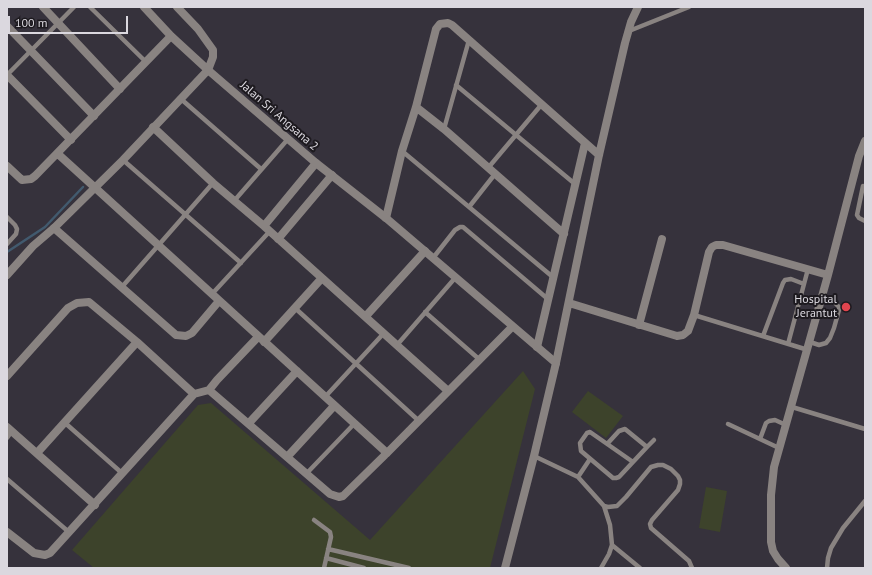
<!DOCTYPE html>
<style>
body{margin:0}
#map{position:relative;width:872px;height:575px;overflow:hidden;background:#36323c;font-family:"PT Sans",sans-serif}
canvas{display:block}
.frame{position:absolute;inset:0;border:8px solid #dbd8df;pointer-events:none}
.scale{position:absolute;left:8px;top:16px;width:120px;height:18px;box-sizing:border-box;border:2px solid #dbd8df;border-top:0;padding-left:5px;font-size:12px;line-height:14px;white-space:nowrap;color:#dbd8df;-webkit-text-stroke:3px #1d1a1f;paint-order:stroke}
</style>
<div id="map">
<canvas width="872" height="575"></canvas>
<div class="frame"></div>
<div class="scale">100 m</div>
</div>
<script>
const ctx = document.querySelector('canvas').getContext('2d');
ctx.lineJoin = 'round';
function fillPath(path, color) {
  ctx.fillStyle = color;
  ctx.fill(path, 'evenodd');
}
function shape(rows) {
  const path = new Path2D();
  for (const r of rows) {
    path.moveTo(r[0], r[1]);
    for (let i = 2; i < r.length; i += 2) path.lineTo(r[i], r[i + 1]);
  }
  return path;
}
function trace(path, color, width, dash) {
  ctx.strokeStyle = color;
  ctx.lineWidth = width;
  ctx.lineCap = dash ? 'butt' : 'round';
  ctx.setLineDash(dash || []);
  ctx.stroke(path);
}
function label(font, color, halo, rows, align = 'center') {
  ctx.font = font + ' "PT Sans",sans-serif';
  ctx.lineWidth = 4;
  ctx.setLineDash([]);
  ctx.textBaseline = 'middle';
  ctx.strokeStyle = halo;
  ctx.fillStyle = color;
  for (const [text, x, y, turn = 0] of rows) {
    ctx.save();
    ctx.translate(x, y);
    ctx.rotate((+turn || 0) * Math.PI / 180);
    ctx.textAlign = isNaN(turn) ? turn : align;
    if (halo) ctx.strokeText(text, 0, 0);
    ctx.fillText(text, 0, 0);
    ctx.restore();
  }
}
fillPath(shape([
 [523,371,535,389,490,568,94,568,72,550,198,405,211,403,370,540],
 [588,391,623,416,606,438,572,412],
 [706,487,727,491,720,532,699,528]
]), '#3d432b');
trace(shape([
 [7,252,45,227,83,187]
]), '#425a6e', 2.5);
trace(shape([
 [90,7,146,62],
 [629,31,689,7],
 [7,75,74,7],
 [456,85,575,184],
 [181,99,261,169],
 [444,129,469,40],
 [402,151,554,278],
 [123,160,241,263],
 [488,168,542,104],
 [863,186,857,215,859,218,865,221],
 [234,201,288,139],
 [469,207,495,174],
 [7,217,15,225,17,229,16,234,7,244],
 [433,258,455,230,460,227,463,227,549,300],
 [121,288,213,183],
 [212,294,270,231],
 [295,308,419,421],
 [425,312,480,360],
 [694,315,808,350],
 [763,336,783,283,785,280,791,279,804,284],
 [810,342,819,345,826,343,830,338,834,328,839,310,839,307,835,303,822,298],
 [788,344,808,269],
 [397,345,455,278],
 [325,397,384,333],
 [792,407,865,429],
 [64,422,123,474],
 [728,424,779,448],
 [7,438,12,431],
 [760,439,766,423,769,421,775,420,786,425],
 [608,443,619,431,625,429,647,447],
 [534,456,578,477,604,506,608,507,617,506,626,497,651,467,658,465,663,465,671,469,678,476,680,480,680,484,678,490,652,520,650,524,651,528,689,561,692,568],
 [633,462,590,432,587,433,580,443,581,451,613,478,616,478,619,477,647,447,654,440],
 [307,473,354,424],
 [578,477,590,459],
 [7,479,70,533],
 [314,520,330,532,331,537,324,568],
 [612,545,640,568],
 [328,549,409,568],
 [326,558,364,568],
 [601,568,609,554,612,545,610,525,604,506],
 [827,568,828,558,831,548,843,528,865,501]
]), '#898381', 4.5);
trace(shape([
 [43,7,120,89],
 [144,7,171,36,208,70,213,57,213,50,198,29,177,7],
 [7,26,94,116],
 [7,75,71,140],
 [416,107,444,129,564,234],
 [153,127,213,183,264,226,448,391],
 [58,154,387,453],
 [7,166,22,180,31,179,35,176,171,36],
 [386,218,402,151,416,107,436,29,440,24,448,23,452,25,599,155],
 [264,226,316,163],
 [54,228,176,335,186,336,192,333,219,301],
 [278,239,332,175],
 [569,303,677,336,683,335,688,331,694,315,709,252,712,247,716,245,723,245,828,275],
 [366,316,425,251],
 [639,325,662,239],
 [264,342,322,278],
 [537,347,585,143],
 [556,363,599,155,625,43,631,22,638,7],
 [7,376,68,308,77,303,89,302,137,342,194,394],
 [209,390,217,380,258,337],
 [249,423,297,371],
 [7,427,95,505],
 [37,453,137,342],
 [288,456,334,406],
 [7,532,34,553,45,555,50,553,194,394,209,390,330,494,339,497,343,496,387,453,512,327],
 [786,568,778,559,773,551,771,542,771,495,774,467,828,275,859,156,865,141]
]), '#898381', 8);
trace(shape([
 [7,275,33,246,54,228,123,160,208,70,316,163,386,218,556,363,534,456,505,568]
]), '#898381', 8);
for (const [x, y, r, color] of [
 [846,307,5,"#e0444e"]
]) {
  const dot = new Path2D();
  dot.arc(x, y, r, 0, 2 * Math.PI);
  ctx.fillStyle = color;
  ctx.fill(dot);
  trace(dot, '#1d1a1f', 1.5);
}
label('12px', '#dbd8df', '#1d1a1f', [
 ["Jalan Sri Angsana 2",279,116,41]
]);
label('12px', '#dbd8df', '#1d1a1f', [
 ["Hospital",837,300],
 ["Jerantut",837,314]
], 'right');
</script>
